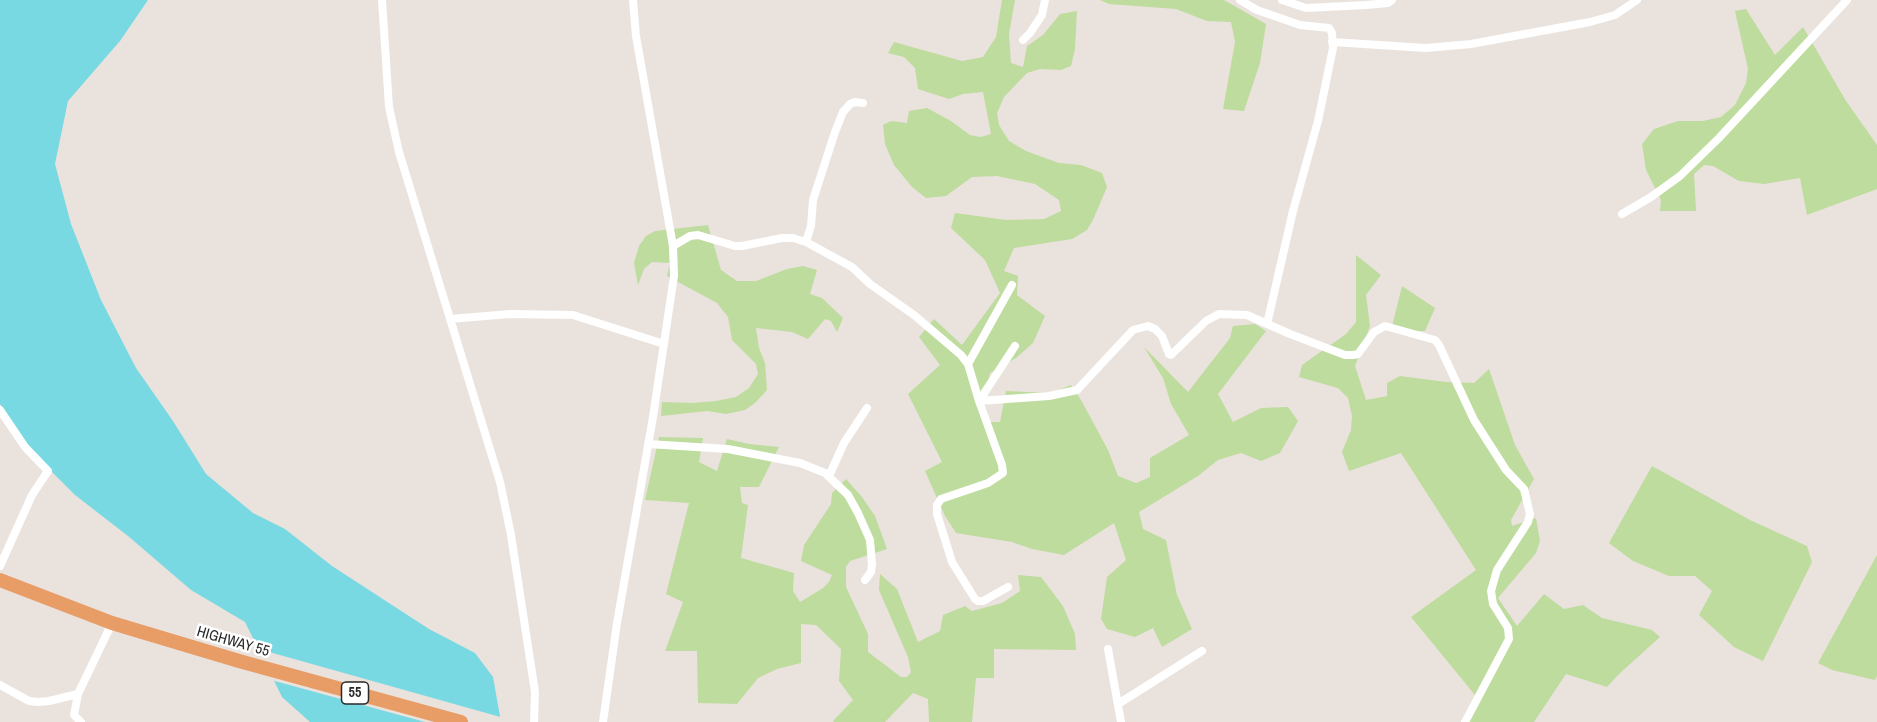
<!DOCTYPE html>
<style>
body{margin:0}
canvas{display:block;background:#eae2dc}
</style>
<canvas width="1877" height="722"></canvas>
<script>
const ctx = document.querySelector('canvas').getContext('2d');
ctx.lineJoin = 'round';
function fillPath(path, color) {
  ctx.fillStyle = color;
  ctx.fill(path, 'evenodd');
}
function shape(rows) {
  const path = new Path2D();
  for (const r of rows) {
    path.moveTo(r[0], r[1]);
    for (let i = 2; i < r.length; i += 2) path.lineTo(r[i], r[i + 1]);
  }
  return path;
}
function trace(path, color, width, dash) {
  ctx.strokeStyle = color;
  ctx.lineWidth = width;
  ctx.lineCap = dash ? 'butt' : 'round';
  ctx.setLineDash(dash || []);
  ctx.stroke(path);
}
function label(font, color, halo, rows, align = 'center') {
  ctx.font = font + ' "Archivo Narrow",sans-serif';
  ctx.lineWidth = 5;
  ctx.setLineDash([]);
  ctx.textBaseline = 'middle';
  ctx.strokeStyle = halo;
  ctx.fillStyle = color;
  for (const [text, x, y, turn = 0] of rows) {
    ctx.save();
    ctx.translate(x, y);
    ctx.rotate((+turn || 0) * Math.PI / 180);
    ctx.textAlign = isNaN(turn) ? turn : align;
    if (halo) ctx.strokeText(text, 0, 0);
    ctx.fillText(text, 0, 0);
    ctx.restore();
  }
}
fillPath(shape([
 [1002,0,1015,0,1009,34,1011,63,1023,67,1027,46,1043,35,1060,14,1077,11,1075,49,1071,66,1061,70,1040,69,1027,73,1004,97,997,113,999,125,1009,141,1026,151,1059,163,1081,165,1102,173,1107,187,1093,220,1087,230,1072,239,1014,248,1004,271,1018,276,1017,295,1045,316,1033,343,1016,358,990,373,983,404,990,422,1000,422,1006,391,1051,393,1071,385,1081,400,1108,450,1118,476,1136,483,1150,477,1150,458,1189,435,1171,404,1163,378,1144,347,1188,392,1230,338,1233,326,1255,324,1266,331,1218,394,1233,422,1261,408,1288,407,1298,421,1280,453,1261,461,1241,453,1218,460,1198,476,1139,512,1143,529,1166,540,1177,595,1192,629,1162,647,1153,628,1135,637,1107,629,1101,619,1107,577,1126,560,1114,523,1064,555,1032,549,1012,542,956,533,945,516,925,471,942,462,908,394,940,365,919,337,934,319,962,345,1000,293,985,260,951,228,955,213,1006,220,1044,219,1061,211,1059,200,1035,184,997,176,972,177,946,196,926,198,912,187,894,165,885,144,883,125,891,121,907,123,909,111,927,108,951,121,970,135,981,137,991,134,983,92,963,94,949,99,918,89,915,68,904,57,888,53,894,42,962,61,983,57,996,37],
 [1100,0,1224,0,1266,24,1260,63,1244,111,1223,109,1235,42,1231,22,1207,21,1176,9,1109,4],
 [1746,9,1775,55,1803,27,1846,101,1877,145,1877,189,1807,215,1800,178,1764,184,1739,181,1713,166,1704,165,1694,174,1696,211,1660,211,1661,200,1646,170,1642,144,1654,129,1678,121,1703,121,1721,117,1735,105,1746,83,1748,69,1735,11],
 [708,225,721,270,737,281,756,281,787,269,803,266,817,270,810,294,822,298,843,318,837,332,831,321,825,319,808,339,792,332,756,328,759,348,765,363,767,390,755,403,745,410,726,414,707,411,661,416,662,402,693,403,716,401,736,397,749,388,758,374,756,364,732,340,728,317,717,303,667,276,670,263,652,262,644,269,638,285,634,263,639,246,646,236,655,231],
 [1356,255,1381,275,1366,295,1370,326,1355,366,1366,400,1387,396,1387,383,1400,376,1446,382,1474,383,1489,369,1515,445,1534,479,1511,520,1512,526,1536,518,1540,541,1536,553,1498,598,1517,626,1544,594,1564,609,1583,605,1602,618,1652,630,1660,637,1619,674,1607,687,1566,674,1534,722,1461,722,1475,695,1411,617,1476,570,1401,453,1349,471,1342,452,1351,430,1352,416,1348,398,1338,388,1299,377,1302,365,1346,334,1356,322],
 [1402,286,1435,308,1425,331,1391,331],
 [659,437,703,438,699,462,717,471,727,439,749,444,779,447,759,487,740,487,742,503,748,505,741,558,794,573,793,591,800,602,823,588,829,582,832,575,801,561,804,545,831,504,832,493,846,479,862,497,875,516,887,549,850,561,846,567,846,587,868,634,868,652,901,677,907,677,911,672,908,657,879,590,880,574,897,589,918,642,940,631,943,615,965,606,972,611,1002,603,1020,591,1018,575,1041,577,1063,606,1075,634,1076,650,994,649,994,678,976,678,972,722,929,722,928,699,913,693,885,722,834,722,833,721,853,700,839,681,841,649,816,625,801,624,801,663,777,669,758,678,737,704,698,703,697,651,665,651,683,602,666,594,689,503,645,500],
 [1652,466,1750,520,1807,546,1812,562,1763,661,1734,647,1699,615,1712,591,1695,576,1669,576,1633,561,1609,543],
 [1877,555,1877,676,1875,680,1832,670,1818,663]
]), '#bedc9e');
fillPath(shape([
 [0,0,148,0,120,41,68,101,55,164,71,224,101,300,136,368,173,421,206,474,253,513,285,529,332,566,429,629,475,653,493,677,501,722,310,722,282,697,245,622,191,590,128,536,75,495,24,444,0,404]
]), '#79d9e2');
fillPath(shape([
 [255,648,504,718,504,722,425,722,271,680]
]), '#eae2dc');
trace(shape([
 [382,0,389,107,399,152,500,482,511,535,535,692,534,722],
 [1240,0,1257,10,1300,25,1329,28,1332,33,1333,48,1318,121,1293,211,1267,324],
 [1282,0,1306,8,1366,5,1388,3,1392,0],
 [1023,40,1030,33,1042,15,1045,0],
 [1332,42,1426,48,1471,44,1590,22,1615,15,1637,0],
 [1622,214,1651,197,1680,176,1719,138,1847,0],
 [806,242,811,226,813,200,835,132,843,112,850,104,855,102,863,103],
 [673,246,690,236,698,235,735,246,742,246,782,238,793,238,806,242,852,267,870,284,914,315,961,355,968,364,979,401,1002,465,1003,473,988,483,941,499,937,505,937,514,952,562,975,599,978,601,983,601,1008,587],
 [450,319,510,314,573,315,664,344],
 [968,364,1012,285],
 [979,401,1049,396,1077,390,1133,330,1148,326,1155,329,1162,336,1169,354,1171,355,1206,321,1219,314,1247,315,1290,334,1345,355,1353,355,1358,354,1374,332,1385,326,1435,340,1439,345,1474,420,1506,470,1524,489,1530,514,1528,522,1497,570,1491,591,1493,604,1508,628,1509,639,1465,722],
 [979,401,1015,346],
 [0,410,25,447,48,471,32,495,0,566],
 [648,444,728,449,800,463,825,473,848,495,858,513,870,540,872,564,871,572,865,580],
 [829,476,844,443,867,408],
 [1108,649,1121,722],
 [0,685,29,701,38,702,49,701,78,694],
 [1118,704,1202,651],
 [81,722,74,715,78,694,112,623],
 [603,722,617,623,653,417,674,276,673,246,636,36,633,0]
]), '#fff', 8);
trace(shape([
 [0,580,112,623,239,661,461,722]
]), '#e89c66', 14);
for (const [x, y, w] of [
 [355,693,27]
]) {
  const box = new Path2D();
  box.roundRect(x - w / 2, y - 11, w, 22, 4.5);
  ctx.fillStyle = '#fff';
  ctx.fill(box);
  trace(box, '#292929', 1.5);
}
label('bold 14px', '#292929', null, [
 ["55",355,693]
]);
label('15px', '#292929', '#fff', [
 ["HIGHWAY 55",233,642,16]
]);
</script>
